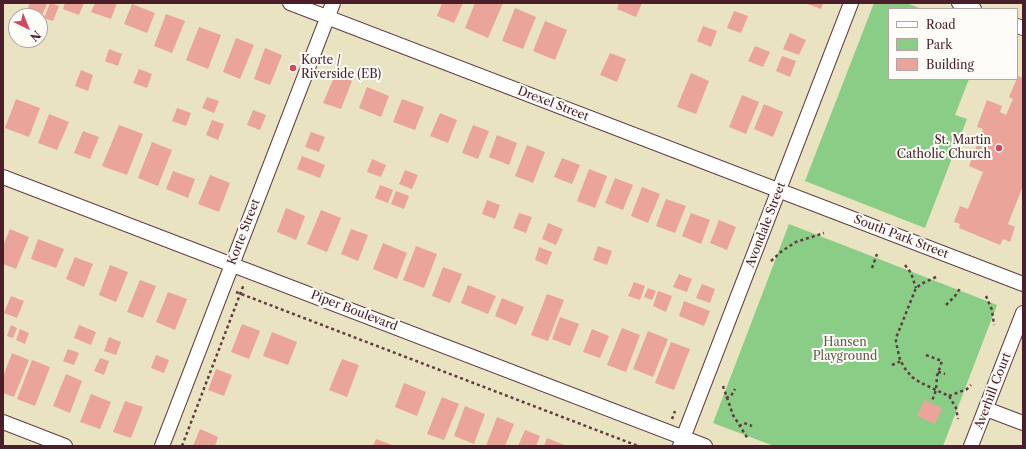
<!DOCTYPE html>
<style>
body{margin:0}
#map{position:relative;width:1026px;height:449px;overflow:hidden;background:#e9e3c2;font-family:"Libre Caslon Text",serif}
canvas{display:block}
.frame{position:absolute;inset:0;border:4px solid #4a1f2b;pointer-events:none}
.legend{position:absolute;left:888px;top:8px;width:130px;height:72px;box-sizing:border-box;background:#fdfcf7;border:1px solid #b5a4a5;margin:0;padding:5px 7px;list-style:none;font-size:12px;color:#4a1f2b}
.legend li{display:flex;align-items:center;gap:8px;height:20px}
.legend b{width:20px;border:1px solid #b5a4a5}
.north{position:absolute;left:8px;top:8px;width:40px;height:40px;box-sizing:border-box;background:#fdfcf7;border:1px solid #b5a4a5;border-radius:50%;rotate:137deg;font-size:11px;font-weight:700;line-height:16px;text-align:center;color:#4a1f2b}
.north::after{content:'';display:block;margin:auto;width:14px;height:18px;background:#d1495b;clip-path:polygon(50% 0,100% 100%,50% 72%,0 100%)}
</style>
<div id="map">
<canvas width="1026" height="449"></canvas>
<div class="frame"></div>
<ul class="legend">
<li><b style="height:5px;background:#fff"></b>Road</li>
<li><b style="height:11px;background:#8acd86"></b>Park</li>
<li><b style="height:11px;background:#eaa49a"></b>Building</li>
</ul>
<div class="north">N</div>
</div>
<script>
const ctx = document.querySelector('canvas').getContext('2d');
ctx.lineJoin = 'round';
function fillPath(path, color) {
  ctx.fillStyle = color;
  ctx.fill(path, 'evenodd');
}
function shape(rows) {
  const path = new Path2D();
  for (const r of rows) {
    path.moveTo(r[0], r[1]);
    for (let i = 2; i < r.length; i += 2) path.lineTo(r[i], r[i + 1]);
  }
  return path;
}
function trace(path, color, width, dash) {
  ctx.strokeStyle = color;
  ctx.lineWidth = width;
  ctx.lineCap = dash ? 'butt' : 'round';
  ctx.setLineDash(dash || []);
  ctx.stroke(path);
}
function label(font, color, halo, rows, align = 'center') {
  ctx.font = font + ' "Libre Caslon Text",serif';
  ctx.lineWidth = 4;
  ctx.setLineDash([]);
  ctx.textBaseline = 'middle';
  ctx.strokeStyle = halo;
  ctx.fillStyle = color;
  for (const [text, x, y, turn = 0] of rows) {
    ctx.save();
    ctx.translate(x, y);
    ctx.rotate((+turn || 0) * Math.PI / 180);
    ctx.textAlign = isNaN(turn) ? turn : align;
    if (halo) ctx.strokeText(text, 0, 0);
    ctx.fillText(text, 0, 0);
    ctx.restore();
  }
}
fillPath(shape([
 [874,3,906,3,922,9,889,9,889,79,969,79,955,115,967,119,925,228,805,181],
 [789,224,997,305,943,446,774,446,713,423]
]), '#8acd86');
fillPath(shape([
 [30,3,43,3,47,4,40,20,40,16,30,16,25,14],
 [50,3,59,6,53,21,44,18],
 [65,3,84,3,79,15,63,9],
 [95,3,117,3,111,19,91,12],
 [442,3,463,3,454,23,437,16],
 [475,3,503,3,488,38,465,28],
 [619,3,642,3,636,17,617,9],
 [805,3,823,3,821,9],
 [132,4,155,13,147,33,124,24],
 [515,8,536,17,523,49,502,41],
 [734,11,748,16,741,33,727,28],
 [166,14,185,21,172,53,154,46],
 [545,21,567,30,555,60,533,51],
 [703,26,717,31,711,47,697,41],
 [199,27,221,35,208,69,186,60],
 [790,33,806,40,799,55,783,49],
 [236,38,254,45,240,79,223,72],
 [755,46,770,52,763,67,748,61],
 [265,48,282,55,270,85,254,79],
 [109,49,122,54,118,66,105,61],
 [610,53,626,59,617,82,600,75],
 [782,56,796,61,790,77,776,71],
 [139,69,152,74,147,88,133,83],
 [81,70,93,75,88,91,75,86],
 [691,73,709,81,696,114,677,107],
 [335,75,352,81,341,109,323,103],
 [1018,76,1023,78,1023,186,1008,224,1015,227,1010,242,1003,239,1000,245,959,228,960,224,954,222,960,206,968,209,983,172,969,166,983,129,977,127,987,100,1002,106,1000,112,1006,115,1013,99,1009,97],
 [367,87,389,96,381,117,359,108],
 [742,95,759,102,746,134,729,127],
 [207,97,219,101,214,113,202,108],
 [16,99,40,108,29,137,5,128],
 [402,99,424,107,415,130,393,122],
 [764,104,783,112,773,137,754,129],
 [177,108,191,113,186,126,172,121],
 [253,110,266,115,260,130,247,125],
 [440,113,457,120,448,143,430,136],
 [49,114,69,122,57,150,38,143],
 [212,120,224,124,218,140,206,135],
 [119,125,143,134,127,175,102,166],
 [473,125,489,131,478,159,462,153],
 [83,131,99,137,90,159,74,153],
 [311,132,325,137,319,152,305,147],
 [497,135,517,143,509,165,489,157],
 [152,142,172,150,158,186,138,178],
 [527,145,545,152,533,183,515,176],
 [302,156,325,165,320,178,297,169],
 [562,158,580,165,572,184,554,177],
 [372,159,386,165,381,177,367,172],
 [589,169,607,176,595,208,577,201],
 [405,170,418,175,412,189,399,184],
 [173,171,195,179,188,198,166,189],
 [210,175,230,183,219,212,198,204],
 [615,178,633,185,623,210,605,203],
 [380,185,393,190,388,203,375,198],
 [642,187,660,194,648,223,631,216],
 [396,191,409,196,404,209,391,204],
 [666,199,686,206,675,233,656,226],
 [487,200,500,205,495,219,482,214],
 [286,208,305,216,296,240,277,232],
 [321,210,341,218,327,252,307,244],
 [519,213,532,217,526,233,513,228],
 [691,213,710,220,701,244,682,236],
 [719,220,736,227,727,250,710,243],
 [548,223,563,229,556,245,542,239],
 [10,229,29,237,16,269,3,264,3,246],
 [351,229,368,235,358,261,341,254],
 [38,239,64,249,56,268,31,259],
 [383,243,407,253,397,279,373,269],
 [416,246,437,254,424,288,403,280],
 [598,246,612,251,607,265,593,260],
 [539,247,552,252,547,265,535,260],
 [75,257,93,264,84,287,66,279],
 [110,265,128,272,116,302,99,295],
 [443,267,462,274,450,303,432,296],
 [679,274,692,279,687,292,673,287],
 [140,280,156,286,143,318,127,312],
 [634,282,645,286,640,300,628,296],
 [702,284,715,289,710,303,696,298],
 [468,285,496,296,488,314,461,303],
 [648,288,656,291,652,300,644,297],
 [658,291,672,296,666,312,653,306],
 [168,292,187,299,175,330,156,322],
 [547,294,564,300,548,341,531,335],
 [11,296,24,301,17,318,4,313],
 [502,298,524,307,516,325,495,316],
 [684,301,710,311,704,326,679,316],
 [560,317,579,324,570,346,552,339],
 [242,324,260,331,249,359,231,352],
 [11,325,17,328,13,338,7,336],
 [79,325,96,332,91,345,74,338],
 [622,328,640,335,626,372,607,365],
 [20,329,29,333,25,344,16,340],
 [592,329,609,336,600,358,583,352],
 [648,331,668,339,653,377,633,369],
 [272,332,297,342,288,365,263,356],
 [109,337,121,342,116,355,104,351],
 [671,342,690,349,674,390,655,383],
 [68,349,79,353,74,365,63,361],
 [12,353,29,360,14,397,3,393,3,377],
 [156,355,169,360,164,373,151,368],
 [100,358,109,361,104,375,94,371],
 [342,359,359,365,347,397,329,390],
 [32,360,50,367,35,406,17,399],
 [216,369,232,375,224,396,208,390],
 [66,374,82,381,70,413,53,406],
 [404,383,426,392,417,416,395,407],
 [91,394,111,402,100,429,80,422],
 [442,397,459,404,444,440,427,434],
 [924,400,942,408,935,424,917,416],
 [125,401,143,407,131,438,113,432],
 [465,406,485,414,474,444,454,436],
 [497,417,514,424,505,446,486,446],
 [200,429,218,437,215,446,193,446],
 [525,430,540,436,536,446,518,446],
 [547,438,567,446,544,446],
 [376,439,395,446,373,446]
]), '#eaa49a');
const street = shape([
 [290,3,1023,284],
 [959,3,974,9],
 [1017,26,1023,28],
 [3,177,705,446],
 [986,409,1023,423],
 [3,422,65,446],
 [162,446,333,3],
 [680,446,851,3],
 [971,446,1023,313]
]);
trace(street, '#623c42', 16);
trace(shape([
 [771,261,782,251,796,242,824,233],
 [905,265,911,273,916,288],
 [872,268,877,254],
 [936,277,923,283,916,288,896,338,896,342,900,360,906,370,912,377,921,383,949,396,956,408,958,419],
 [236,292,638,446],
 [986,296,992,310,994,325],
 [946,305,955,296,961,287],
 [926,355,942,361,937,376,936,390,932,401],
 [892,365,901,361],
 [938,372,945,374],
 [723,386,733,415,748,439],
 [949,396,967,389,971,385],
 [726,398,731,396,735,389],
 [672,419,675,411],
 [739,426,744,423,752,426],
 [182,446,244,284]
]), '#623c42', 2.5, [3, 3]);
trace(street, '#fff', 14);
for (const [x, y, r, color] of [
 [293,68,4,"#d1495b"],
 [999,148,4,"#d1495b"]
]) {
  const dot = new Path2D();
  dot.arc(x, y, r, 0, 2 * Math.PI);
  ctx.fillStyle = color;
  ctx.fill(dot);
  trace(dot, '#fdfcf7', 1.5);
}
label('12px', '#4a1f2b', '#fdfcf7', [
 ["Korte /",301,61],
 ["Riverside (EB)",301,75],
 ["St. Martin",991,141,"right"],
 ["Catholic Church",991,155,"right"]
], 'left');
label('12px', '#4a1f2b', '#fdfcf7', [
 ["Drexel Street",553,104,21],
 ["Avondale Street",766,225,-69],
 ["Korte Street",244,232,-69],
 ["South Park Street",901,237,21],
 ["Piper Boulevard",354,311,21],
 ["Averhill Court",993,391,-69]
]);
label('12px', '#605c4b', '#fdfcf7', [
 ["Hansen",845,343],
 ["Playground",845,357]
]);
</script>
